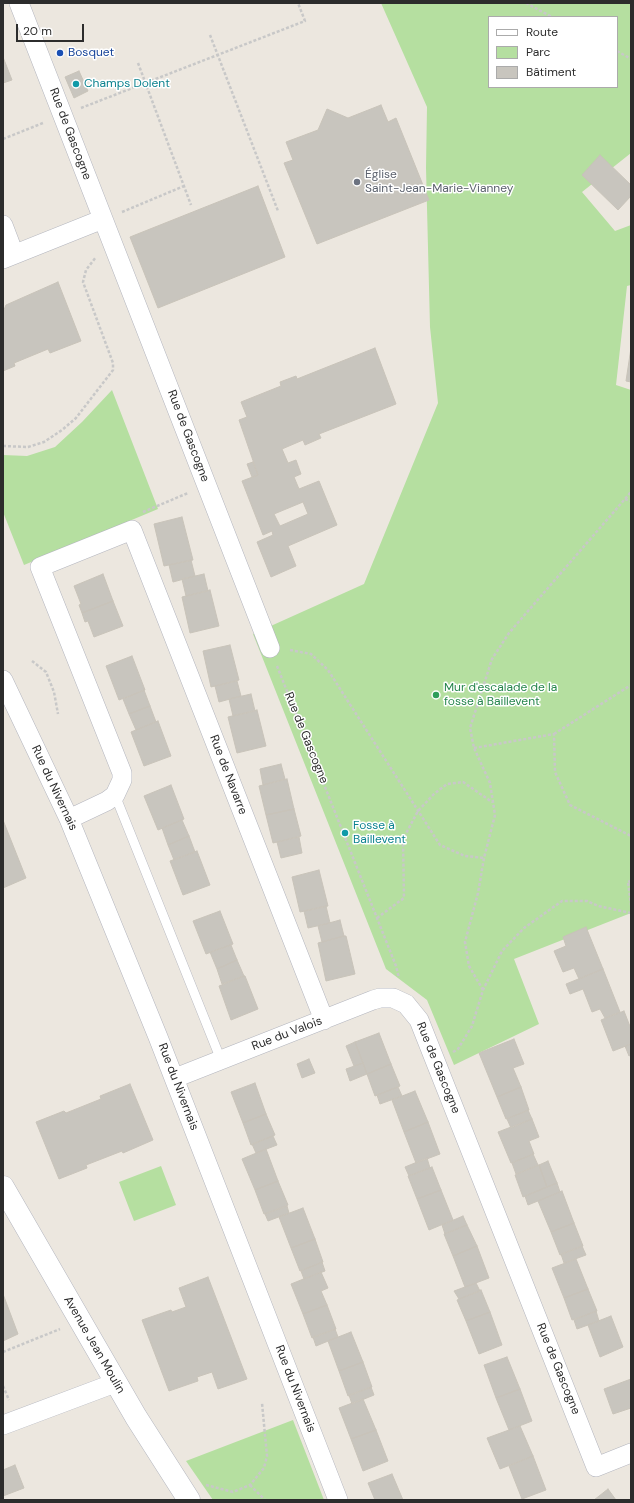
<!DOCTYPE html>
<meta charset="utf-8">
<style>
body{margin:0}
#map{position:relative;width:634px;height:1503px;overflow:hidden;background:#ece7df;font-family:"DM Sans",sans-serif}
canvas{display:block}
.frame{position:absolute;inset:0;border:4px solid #2c2c2c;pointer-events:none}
.legend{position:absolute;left:488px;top:16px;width:130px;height:72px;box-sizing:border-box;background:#fff;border:1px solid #ababab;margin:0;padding:5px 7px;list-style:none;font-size:12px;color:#2c2c2c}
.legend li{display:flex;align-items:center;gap:8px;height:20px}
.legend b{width:20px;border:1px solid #ababab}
.scale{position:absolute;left:16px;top:24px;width:68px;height:18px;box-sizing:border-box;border:2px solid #2c2c2c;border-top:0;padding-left:5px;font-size:12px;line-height:14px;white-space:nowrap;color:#2c2c2c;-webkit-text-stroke:3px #fff;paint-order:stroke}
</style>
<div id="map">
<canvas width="634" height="1503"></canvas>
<div class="frame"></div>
<ul class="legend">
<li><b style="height:5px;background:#fff"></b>Route</li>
<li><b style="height:11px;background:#b5dfa0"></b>Parc</li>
<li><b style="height:11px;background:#c8c5be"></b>Bâtiment</li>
</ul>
<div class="scale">20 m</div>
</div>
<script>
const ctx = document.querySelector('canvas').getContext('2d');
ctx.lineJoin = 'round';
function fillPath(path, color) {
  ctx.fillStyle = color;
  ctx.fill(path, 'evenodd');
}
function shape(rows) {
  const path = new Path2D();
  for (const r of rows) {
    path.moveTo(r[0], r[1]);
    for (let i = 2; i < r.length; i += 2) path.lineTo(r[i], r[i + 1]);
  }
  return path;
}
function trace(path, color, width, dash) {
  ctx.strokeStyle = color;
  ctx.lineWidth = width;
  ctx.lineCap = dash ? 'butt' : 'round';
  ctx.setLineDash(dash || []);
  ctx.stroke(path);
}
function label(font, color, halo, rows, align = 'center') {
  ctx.font = font + ' "DM Sans",sans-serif';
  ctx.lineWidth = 3;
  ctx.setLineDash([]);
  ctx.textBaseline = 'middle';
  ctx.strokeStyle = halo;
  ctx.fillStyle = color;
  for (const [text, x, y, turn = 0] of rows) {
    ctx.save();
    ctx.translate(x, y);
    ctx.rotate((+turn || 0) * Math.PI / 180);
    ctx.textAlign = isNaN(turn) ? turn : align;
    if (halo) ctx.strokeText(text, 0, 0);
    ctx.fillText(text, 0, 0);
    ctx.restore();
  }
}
fillPath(shape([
 [381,3,631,3,631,153,582,192,615,231,631,225,631,285,627,286,616,385,631,390,631,913,514,959,539,1024,454,1065,427,1000,386,969,253,634,364,584,438,403,430,327,426,168,427,107],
 [489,17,617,17,617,87,489,87],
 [112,390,158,509,24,565,3,512,3,455,27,456,55,447,82,422],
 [161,1166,176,1205,134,1221,119,1182],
 [293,1420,324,1500,213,1500,186,1461]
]), '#b5dfa0');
const building = shape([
 [3,57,12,80,3,83,3,57],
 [79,71,88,91,74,98,65,77,79,71],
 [381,105,388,122,396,118,429,200,317,244,284,163,293,160,286,142,318,130,327,109,348,118,381,105],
 [600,155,631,185,631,196,618,210,582,175,600,155],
 [258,186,285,257,158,308,130,237,258,186],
 [58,282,81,341,50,353,48,349,14,363,15,366,3,371,3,312,6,305,58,282],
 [375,348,396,404,319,434,321,438,305,445,303,440,282,449,288,463,296,460,301,474,294,477,299,489,319,481,337,525,288,546,296,566,271,577,257,542,273,535,272,531,263,535,242,481,258,475,239,420,247,417,241,402,281,386,280,382,296,376,297,379,375,348],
 [303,502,308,514,280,526,274,514,303,502],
 [631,348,631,382,626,381,631,348],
 [253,462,258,475,252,477,247,464,253,462],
 [182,517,193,560,164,566,154,524,182,517],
 [191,560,195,576,173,582,169,565,191,560],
 [103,574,113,601,82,613,79,605,81,604,74,586,103,574],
 [204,574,208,591,186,596,182,579,204,574],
 [210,590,219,626,190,633,182,597,210,590],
 [113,601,123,626,94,637,88,621,85,622,82,613,113,601],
 [230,645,239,680,211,687,203,651,230,645],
 [132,656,145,690,119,700,106,666,132,656],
 [237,681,241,696,219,702,215,686,237,681],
 [144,690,150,706,129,714,123,699,144,690],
 [251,694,255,711,233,716,229,699,251,694],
 [150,706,156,722,136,730,129,714,150,706],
 [257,710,266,746,237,753,228,717,257,710],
 [158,721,171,756,144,766,131,732,158,721],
 [281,764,285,779,263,785,260,769,281,764],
 [287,779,294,809,266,815,259,786,287,779],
 [171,785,184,819,158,830,144,796,171,785],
 [294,809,301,836,273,843,266,815,294,809],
 [3,820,26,878,3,888,3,820],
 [182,820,189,836,168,845,162,828,182,820],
 [189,836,195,852,174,860,168,845,189,836],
 [299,837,302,853,281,858,277,842,299,837],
 [197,851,210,885,183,895,170,861,197,851],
 [319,870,328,906,300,912,292,877,319,870],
 [326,906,330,923,308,928,304,911,326,906],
 [220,911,233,944,206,954,193,921,220,911],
 [340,920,344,936,322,942,318,926,340,920],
 [586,927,603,969,579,979,574,968,563,972,554,951,566,946,563,937,586,927],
 [344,936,346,936,355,974,326,981,318,943,344,936],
 [231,945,237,960,217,969,210,952,231,945],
 [237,960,244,976,222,984,217,969,237,960],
 [603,969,620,1012,605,1018,600,1009,592,1012,583,989,570,994,566,984,603,969],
 [244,976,245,976,258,1009,231,1020,219,986,244,976],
 [624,1011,631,1029,631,1044,613,1051,601,1020,624,1011],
 [379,1033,391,1064,367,1074,355,1042,379,1033],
 [514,1039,524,1064,513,1068,521,1087,497,1097,479,1053,514,1039],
 [355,1042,363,1063,354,1066,346,1046,355,1042],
 [631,1044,631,1055,629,1056,625,1046,631,1044],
 [309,1059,315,1073,302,1078,297,1064,309,1059],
 [363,1063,367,1074,350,1081,346,1069,363,1063],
 [391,1064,400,1086,375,1096,367,1074,391,1064],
 [255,1083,266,1114,243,1123,231,1092,255,1083],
 [130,1084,153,1140,123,1153,122,1151,86,1165,87,1168,59,1179,36,1122,64,1111,66,1113,101,1099,100,1096,130,1084],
 [398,1087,402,1096,380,1104,377,1095,398,1087],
 [521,1087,529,1110,506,1119,497,1097,521,1087],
 [415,1091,428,1122,404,1132,392,1100,415,1091],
 [528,1110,532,1119,511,1128,507,1119,528,1110],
 [266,1114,275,1135,251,1145,243,1123,266,1114],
 [532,1119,539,1137,529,1141,534,1154,511,1163,498,1132,532,1119],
 [428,1122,440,1154,416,1163,404,1132,428,1122],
 [273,1136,277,1145,256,1153,252,1144,273,1136],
 [266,1149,278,1181,255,1190,242,1159,266,1149],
 [533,1154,538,1165,516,1174,512,1163,533,1154],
 [427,1158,430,1168,409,1176,405,1167,427,1158],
 [548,1161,557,1183,547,1187,539,1165,548,1161],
 [539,1165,547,1187,523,1197,515,1175,539,1165],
 [432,1167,441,1190,417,1199,408,1176,432,1167],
 [278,1181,288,1205,264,1214,255,1190,278,1181],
 [557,1183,560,1192,528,1205,525,1196,557,1183],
 [441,1190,453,1220,429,1230,417,1199,441,1190],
 [562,1191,574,1223,551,1232,538,1201,562,1191],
 [287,1206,289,1213,268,1221,265,1214,287,1206],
 [303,1208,315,1239,291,1248,279,1217,303,1208],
 [463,1216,467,1225,445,1234,442,1225,463,1216],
 [574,1223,583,1246,560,1255,551,1232,574,1223],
 [467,1225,477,1246,453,1256,444,1234,467,1225],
 [315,1239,323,1262,300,1271,291,1248,315,1239],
 [477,1246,489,1278,465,1287,453,1256,477,1246],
 [582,1246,586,1255,564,1263,561,1254,582,1246],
 [576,1259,588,1289,564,1298,552,1268,576,1259],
 [322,1262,325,1271,304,1279,301,1271,322,1262],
 [321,1272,328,1288,321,1291,327,1305,303,1314,291,1284,321,1272],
 [208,1277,247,1379,218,1389,212,1372,197,1377,198,1381,169,1391,142,1320,171,1310,172,1312,186,1307,179,1288,208,1277],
 [476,1283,480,1291,459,1299,454,1291,476,1283],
 [588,1289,597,1311,572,1320,564,1298,588,1289],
 [481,1290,490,1312,466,1321,457,1300,481,1290],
 [3,1294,18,1334,3,1341,3,1294],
 [327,1305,336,1329,312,1338,303,1314,327,1305],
 [596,1311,599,1321,577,1329,574,1320,596,1311],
 [490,1312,502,1345,479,1354,466,1321,490,1312],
 [611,1316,623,1347,600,1357,588,1325,611,1316],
 [335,1329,338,1337,316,1346,313,1337,335,1329],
 [351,1332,363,1362,339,1371,328,1341,351,1332],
 [507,1357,520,1389,496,1398,484,1365,507,1357],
 [363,1362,372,1387,348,1396,339,1371,363,1362],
 [631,1379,631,1408,613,1414,604,1389,631,1379],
 [371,1387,374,1395,352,1404,349,1395,371,1387],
 [520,1389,532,1421,509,1430,496,1398,520,1389],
 [363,1399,376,1430,351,1439,339,1408,363,1399],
 [520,1426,533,1456,500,1469,487,1438,520,1426],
 [376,1430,388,1461,363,1471,351,1439,376,1430],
 [533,1456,546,1490,522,1499,509,1466,533,1456],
 [15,1465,24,1488,3,1496,3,1470,15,1465],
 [392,1474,403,1500,375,1500,368,1483,392,1474],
 [608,1489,616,1500,594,1500,608,1489]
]);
fillPath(building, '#c8c5be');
trace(building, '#c8c3b9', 1);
const lane = shape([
 [115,795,221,1060]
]);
const street = shape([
 [19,3,270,648],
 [3,225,14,254],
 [3,259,103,219],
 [3,680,69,819,158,1037,338,1500],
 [69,819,107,801,115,795,122,780,122,773,40,567,132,530,324,1020],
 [175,1078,373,1000,380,998,393,998,406,1004,419,1020,596,1467,631,1453],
 [3,1425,115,1383]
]);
const secondary = shape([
 [3,1187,136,1417,189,1500]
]);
trace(lane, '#b3b5be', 10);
trace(street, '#b3b5be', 20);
trace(secondary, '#b3b5be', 23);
trace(shape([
 [526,3,552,17],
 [210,35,278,211],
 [617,51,631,59],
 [138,63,191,205],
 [81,108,305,21,298,3],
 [3,139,43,123],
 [122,212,184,186],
 [3,446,28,447,44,442,62,430,76,418,113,370,113,363,83,282,86,270,96,257],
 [625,499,631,501],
 [143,512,188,493],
 [290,650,311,654,328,670,440,845,465,856,484,858],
 [32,661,46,672,54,692,58,714],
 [277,666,396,966,399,978],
 [554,734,631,685],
 [474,748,554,734,555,772,570,805,631,836],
 [631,882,628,881,631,905],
 [377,918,404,898,403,839,418,811,434,794,447,784,463,782,492,802],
 [483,990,469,966,465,942,478,893,484,858,495,815,490,783,474,748,470,728,492,659,509,633,631,492],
 [453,1052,458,1049,472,1026,483,990,502,951,524,928,562,901,587,901,598,906,631,913],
 [3,1352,60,1329],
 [3,1386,9,1400],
 [206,1485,233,1492,250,1485,264,1468,267,1456,262,1403],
 [250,1485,265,1500]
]), '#c8c8c8', 2.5, [3, 2]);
trace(lane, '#fff', 9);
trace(street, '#fff', 19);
trace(secondary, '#fff', 22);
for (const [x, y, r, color] of [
 [60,53,4,"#1a4fb4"],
 [76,84,4,"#0f9aa8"],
 [357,182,4,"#6b7280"],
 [436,695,4,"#2e9e5b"],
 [345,833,4,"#0f9aa8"]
]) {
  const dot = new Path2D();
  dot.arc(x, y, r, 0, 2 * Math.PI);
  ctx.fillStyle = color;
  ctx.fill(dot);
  trace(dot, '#fff', 1.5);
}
label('12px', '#164399', '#fff', [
 ["Bosquet",68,53]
], 'left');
label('12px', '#0d838f', '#fff', [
 ["Champs Dolent",84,84],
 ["Fosse à",353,826],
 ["Baillevent",353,840]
], 'left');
label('12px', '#2c2c2c', '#fff', [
 ["Rue de Gascogne",70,134,69],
 ["Rue de Gascogne",188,436,69],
 ["Rue de Gascogne",306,738,68],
 ["Rue de Navarre",228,775,69],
 ["Rue du Nivernais",54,788,65],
 ["Rue du Valois",287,1034,-21],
 ["Rue de Gascogne",438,1068,68],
 ["Rue du Nivernais",178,1087,69],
 ["Avenue Jean Moulin",94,1345,60],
 ["Rue de Gascogne",558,1369,68],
 ["Rue du Nivernais",295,1389,69]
]);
label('12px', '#5b616d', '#fff', [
 ["Église",365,175],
 ["Saint-Jean-Marie-Vianney",365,189]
], 'left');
label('12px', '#27864d', '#fff', [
 ["Mur d'escalade de la",444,688],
 ["fosse à Baillevent",444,702]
], 'left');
</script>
